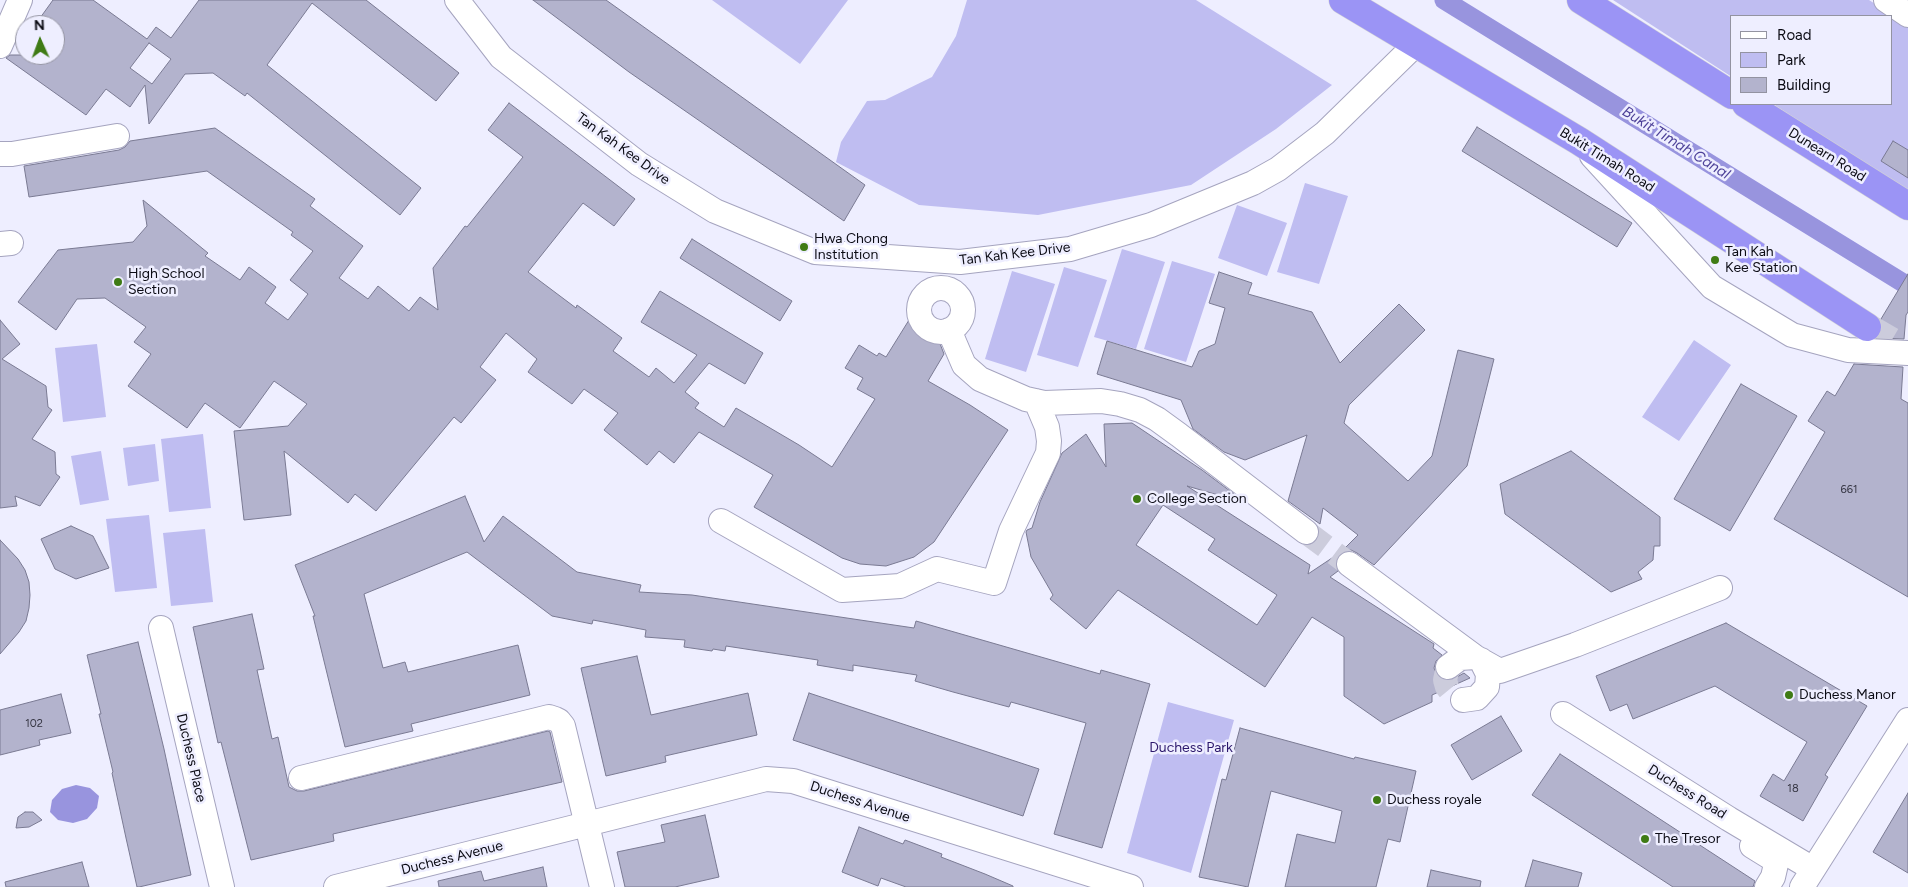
<!DOCTYPE html>
<style>
body{margin:0}
#map{position:relative;width:1908px;height:887px;overflow:hidden;background:#eef;font-family:Figtree,sans-serif}
canvas{display:block}
.legend{position:absolute;left:1730px;top:15px;width:162px;height:90px;box-sizing:border-box;background:#eef;border:1px solid #9393a1;margin:0;padding:6px 9px;list-style:none;font-size:15px;color:#0b0b14}
.legend li{display:flex;align-items:center;gap:10px;height:25px}
.legend b{width:25px;border:1px solid #9393a1}
.north{position:absolute;left:15px;top:15px;width:50px;height:50px;box-sizing:border-box;background:#eef;border:1px solid #9393a1;border-radius:50%;rotate:358deg;font-size:14px;font-weight:700;line-height:20px;text-align:center;color:#0b0b14}
.north::after{content:'';display:block;margin:auto;width:18px;height:22px;background:#3f7b15;clip-path:polygon(50% 0,100% 100%,50% 72%,0 100%)}
</style>
<div id="map">
<canvas width="1908" height="887"></canvas>
<ul class="legend">
<li><b style="height:6px;background:#fff"></b>Road</li>
<li><b style="height:14px;background:#bfbdf1"></b>Park</li>
<li><b style="height:14px;background:#b3b3cd"></b>Building</li>
</ul>
<div class="north">N</div>
</div>
<script>
const ctx = document.querySelector('canvas').getContext('2d');
ctx.lineJoin = 'round';
function fillPath(path, color) {
  ctx.fillStyle = color;
  ctx.fill(path, 'evenodd');
}
function shape(rows) {
  const path = new Path2D();
  for (const r of rows) {
    if (r.length === 3) {
      path.moveTo(r[0] + r[2], r[1]);
      path.arc(r[0], r[1], r[2], 0, 2 * Math.PI);
      continue;
    }
    path.moveTo(r[0], r[1]);
    for (let i = 2; i < r.length; i += 2) path.lineTo(r[i], r[i + 1]);
  }
  return path;
}
function trace(path, color, width, dash) {
  ctx.strokeStyle = color;
  ctx.lineWidth = width;
  ctx.lineCap = dash ? 'butt' : 'round';
  ctx.setLineDash(dash || []);
  ctx.stroke(path);
}
function label(font, color, halo, rows, align = 'center') {
  ctx.font = font + ' Figtree,sans-serif';
  ctx.lineWidth = 5;
  ctx.setLineDash([]);
  ctx.textBaseline = 'middle';
  ctx.strokeStyle = halo;
  ctx.fillStyle = color;
  for (const [text, x, y, turn = 0] of rows) {
    ctx.save();
    ctx.translate(x, y);
    ctx.rotate((+turn || 0) * Math.PI / 180);
    ctx.textAlign = isNaN(turn) ? turn : align;
    if (halo) ctx.strokeText(text, 0, 0);
    ctx.fillText(text, 0, 0);
    ctx.restore();
  }
}
fillPath(shape([
 [712,0,848,0,800,64],
 [967,0,1196,0,1332,85,1276,129,1191,185,1038,215,919,205,836,162,841,142,867,101,885,100,932,77,956,36],
 [1613,0,1869,0,1908,25,1908,192,1773,104,1892,104,1892,16,1732,16,1732,77],
 [1305,183,1348,196,1319,284,1277,272],
 [1237,205,1287,223,1267,276,1218,258],
 [1122,249,1165,262,1136,349,1094,337],
 [1172,261,1215,274,1186,362,1144,349],
 [1064,267,1107,280,1078,367,1037,355],
 [1012,271,1055,284,1026,372,985,359],
 [1694,340,1731,365,1679,441,1642,417],
 [97,344,106,417,63,422,55,348],
 [203,434,211,508,169,512,161,439],
 [155,444,159,481,128,486,123,448],
 [101,451,109,500,80,505,71,456],
 [149,515,157,588,115,592,106,519],
 [205,529,213,602,171,606,163,533],
 [1168,702,1234,720,1191,873,1127,853]
]), '#bfbdf1');
fillPath(shape([
 [76,785,90,788,99,796,97,808,87,819,73,823,58,820,50,812,52,800,62,789]
]), '#9894de');
trace(shape([
 [1444,0,1908,286]
]), '#9894de', 19);
const building = shape([
 [53,0,93,0,147,39,156,27,171,38,199,0,366,0,459,73,436,101,312,3,267,65,421,188,400,215,247,93,245,96,213,73,185,74,149,124,145,85,130,107,106,89,86,115,6,58,10,55,55,55,55,25,35,25,53,0],
 [149,43,171,59,152,84,130,68,149,43],
 [533,0,606,0,865,185,844,221,629,72,533,0],
 [509,103,635,199,614,226,583,203,528,272,576,308,577,305,622,338,613,351,649,377,656,368,674,383,697,355,641,322,660,291,763,353,745,384,709,363,685,392,699,403,695,408,724,427,736,408,799,445,832,467,875,399,857,389,863,378,845,368,859,345,877,356,879,353,886,357,909,320,937,336,944,354,928,381,970,405,1008,430,934,542,914,557,886,566,860,564,842,558,754,507,773,475,699,432,674,463,659,451,647,465,604,430,618,413,584,389,572,404,528,372,537,359,506,333,480,367,496,380,461,423,454,417,376,511,355,494,348,503,284,451,291,515,244,520,234,431,288,426,307,404,274,381,240,428,205,403,187,428,128,386,151,354,134,342,146,327,105,298,77,299,56,330,18,302,58,250,133,242,147,226,143,200,208,253,205,256,240,280,249,267,276,287,265,303,288,320,308,294,290,280,313,251,291,235,293,232,207,171,29,197,24,166,119,150,125,147,130,141,215,128,315,199,310,206,363,246,339,278,368,299,378,286,409,311,420,297,438,310,433,268,465,226,467,227,523,157,488,130,509,103],
 [1477,127,1632,223,1617,247,1462,151,1477,127],
 [1893,141,1908,150,1908,178,1881,161,1893,141],
 [692,239,792,301,780,321,680,258,692,239],
 [1219,272,1252,283,1248,294,1312,312,1340,363,1399,304,1425,330,1349,405,1344,423,1408,481,1432,456,1458,350,1494,359,1467,466,1374,565,1357,553,1351,550,1344,551,1338,555,1335,562,1338,571,1330,577,1434,644,1433,648,1442,655,1436,661,1434,668,1437,675,1442,679,1450,681,1464,673,1470,678,1432,695,1432,702,1384,724,1344,696,1344,637,1312,617,1265,687,1118,590,1086,629,1050,599,1053,595,1031,557,1026,532,1027,530,1032,528,1040,502,1062,453,1086,434,1106,467,1104,424,1132,423,1202,470,1246,503,1187,486,1310,565,1308,574,1341,552,1358,535,1323,508,1320,524,1288,501,1307,435,1245,460,1224,452,1193,429,1181,400,1097,374,1107,341,1192,367,1199,351,1215,344,1225,308,1209,303,1219,272],
 [1163,505,1215,539,1208,550,1277,595,1257,625,1136,545,1163,505],
 [1908,274,1908,312,1906,315,1904,339,1878,338,1883,328,1881,319,1908,274],
 [0,320,20,344,2,359,46,386,48,407,52,410,32,439,55,452,56,474,60,477,40,506,15,496,17,506,0,508,0,320],
 [1854,364,1903,367,1901,399,1908,403,1908,597,1774,519,1825,432,1808,421,1827,391,1835,396,1854,364],
 [1741,384,1797,416,1730,531,1674,499,1741,384],
 [1571,451,1660,517,1660,546,1654,546,1653,560,1638,572,1642,579,1611,592,1505,514,1500,484,1571,451],
 [465,496,484,542,503,516,577,572,641,585,639,592,692,595,914,628,916,621,1100,674,1101,670,1150,684,1102,848,1054,834,1086,723,1011,702,1009,707,953,692,915,681,917,675,853,665,853,671,817,665,818,660,726,646,725,651,713,649,712,651,684,647,685,640,645,637,646,630,593,620,592,624,552,616,467,552,364,594,383,668,405,662,408,672,518,645,530,695,411,724,413,731,345,747,313,616,315,616,295,565,465,496],
 [71,526,93,536,109,568,76,579,55,569,41,539,71,526],
 [0,540,18,559,25,570,29,582,30,595,29,608,26,621,19,632,0,654,0,540],
 [252,614,264,669,257,670,272,739,278,737,289,787,297,791,304,791,548,731,550,732,562,782,333,834,334,841,251,860,221,742,218,743,193,627,252,614],
 [1726,623,1867,706,1825,775,1828,777,1803,821,1760,796,1773,774,1784,781,1807,742,1715,686,1633,719,1627,704,1610,711,1596,676,1726,623],
 [138,642,164,749,191,875,139,887,137,887,126,838,112,773,113,772,99,714,101,714,87,655,138,642],
 [637,656,651,715,748,693,757,735,665,756,666,762,606,776,581,668,637,656],
 [809,693,1039,769,1023,816,793,740,809,693],
 [61,694,71,733,39,740,40,745,0,755,0,710,61,694],
 [1501,716,1522,751,1472,780,1451,745,1501,716],
 [1240,728,1354,759,1355,757,1416,771,1400,842,1388,839,1376,887,1285,887,1297,834,1335,843,1342,811,1271,791,1248,887,1199,877,1222,779,1226,780,1240,728],
 [1560,754,1755,881,1753,887,1673,887,1532,795,1560,754],
 [1908,793,1908,873,1873,852,1908,793],
 [25,812,33,812,42,820,29,827,16,828,18,817,25,812],
 [705,815,719,877,675,887,625,887,617,852,665,842,661,825,705,815],
 [859,827,903,844,905,840,942,854,941,857,985,874,1013,886,1013,887,906,887,881,878,878,886,842,872,859,827],
 [1533,860,1582,873,1578,887,1525,887,1533,860],
 [82,862,89,887,6,887,5,882,82,862],
 [543,867,547,887,439,887,438,881,481,871,484,881,543,867],
 [1431,870,1481,881,1480,887,1427,887,1431,870]
]);
fillPath(building, '#b3b3cd');
trace(building, '#7a7a93', 1);
trace(shape([
 [1306,532,1349,564],
 [1448,667,1445,680,1447,687,1456,698,1463,700]
]), '#ccccdc', 24, [24, 12]);
trace(shape([
 [1867,327,1908,351]
]), '#ccccdc', 28, [28, 14]);
const minor = shape([
 [457,0,501,57,639,164,715,211,815,252,960,262,1070,249,1151,225,1253,183,1278,169,1325,133,1415,45],
 [1886,0,1908,15],
 [0,46,20,0],
 [0,154,12,154,117,136],
 [1592,156,1712,287,1792,335,1848,350,1908,353],
 [0,244,11,243],
 [941,310,22],
 [949,330,964,365,980,379,1026,399,1044,403,1101,401,1120,404,1140,410,1157,419,1179,435,1306,532],
 [721,521,842,590,900,586,937,569,994,583,1011,531,1048,453,1049,441,1047,427,1036,401],
 [1349,564,1475,657,1500,671,1575,645,1720,588],
 [161,628,222,887],
 [1448,667,1460,658,1475,657],
 [1463,700,1477,698,1487,687,1488,674,1481,660],
 [1563,714,1729,819,1813,869],
 [301,778,541,719,549,717,555,719,559,721,563,726,602,887],
 [1752,846,1773,859,1776,864,1773,877,1767,887],
 [336,887,766,779,793,781,1131,887],
 [1802,887,1908,720]
]);
const highway = shape([
 [1343,0,1579,141,1867,327],
 [1581,0,1732,95],
 [1746,104,1908,206]
]);
trace(minor, '#a5a4bf', 26);
trace(highway, '#d3d3d5', 29);
trace(minor, '#fff', 24);
trace(highway, '#9b94f5', 28);
for (const [x, y, r, color] of [
 [804,247,5,"#3f7b15"],
 [1715,260,5,"#3f7b15"],
 [118,282,5,"#3f7b15"],
 [1137,499,5,"#3f7b15"],
 [1789,695,5,"#3f7b15"],
 [1377,800,5,"#3f7b15"],
 [1645,839,5,"#3f7b15"]
]) {
  const dot = new Path2D();
  dot.arc(x, y, r, 0, 2 * Math.PI);
  ctx.fillStyle = color;
  ctx.fill(dot);
  trace(dot, '#eef', 2);
}
label('11px', '#353542', null, [
 ["661",1849,490],
 ["102",34,724],
 ["18",1793,789]
]);
label('14px', '#0b0b14', '#eef', [
 ["Tan Kah Kee Drive",623,149,36],
 ["Dunearn Road",1827,155,32],
 ["Bukit Timah Road",1607,160,32],
 ["Tan Kah Kee Drive",1015,254,-7],
 ["Duchess Place",191,758,77],
 ["Duchess Road",1687,792,32],
 ["Duchess Avenue",860,802,18],
 ["Duchess Avenue",452,858,-14]
]);
label('14px', '#0b0b14', '#eef', [
 ["Hwa Chong",814,239],
 ["Institution",814,255],
 ["Tan Kah",1725,252],
 ["Kee Station",1725,268],
 ["High School",128,274],
 ["Section",128,290],
 ["College Section",1147,499],
 ["Duchess Manor",1799,695],
 ["Duchess royale",1387,800],
 ["The Tresor",1655,839]
], 'left');
label('14px', '#2c186c', '#eef', [
 ["Duchess Park",1191,748]
]);
label('italic 15px', '#4e4299', '#eef', [
 ["Bukit Timah Canal",1676,143,32]
]);
</script>
